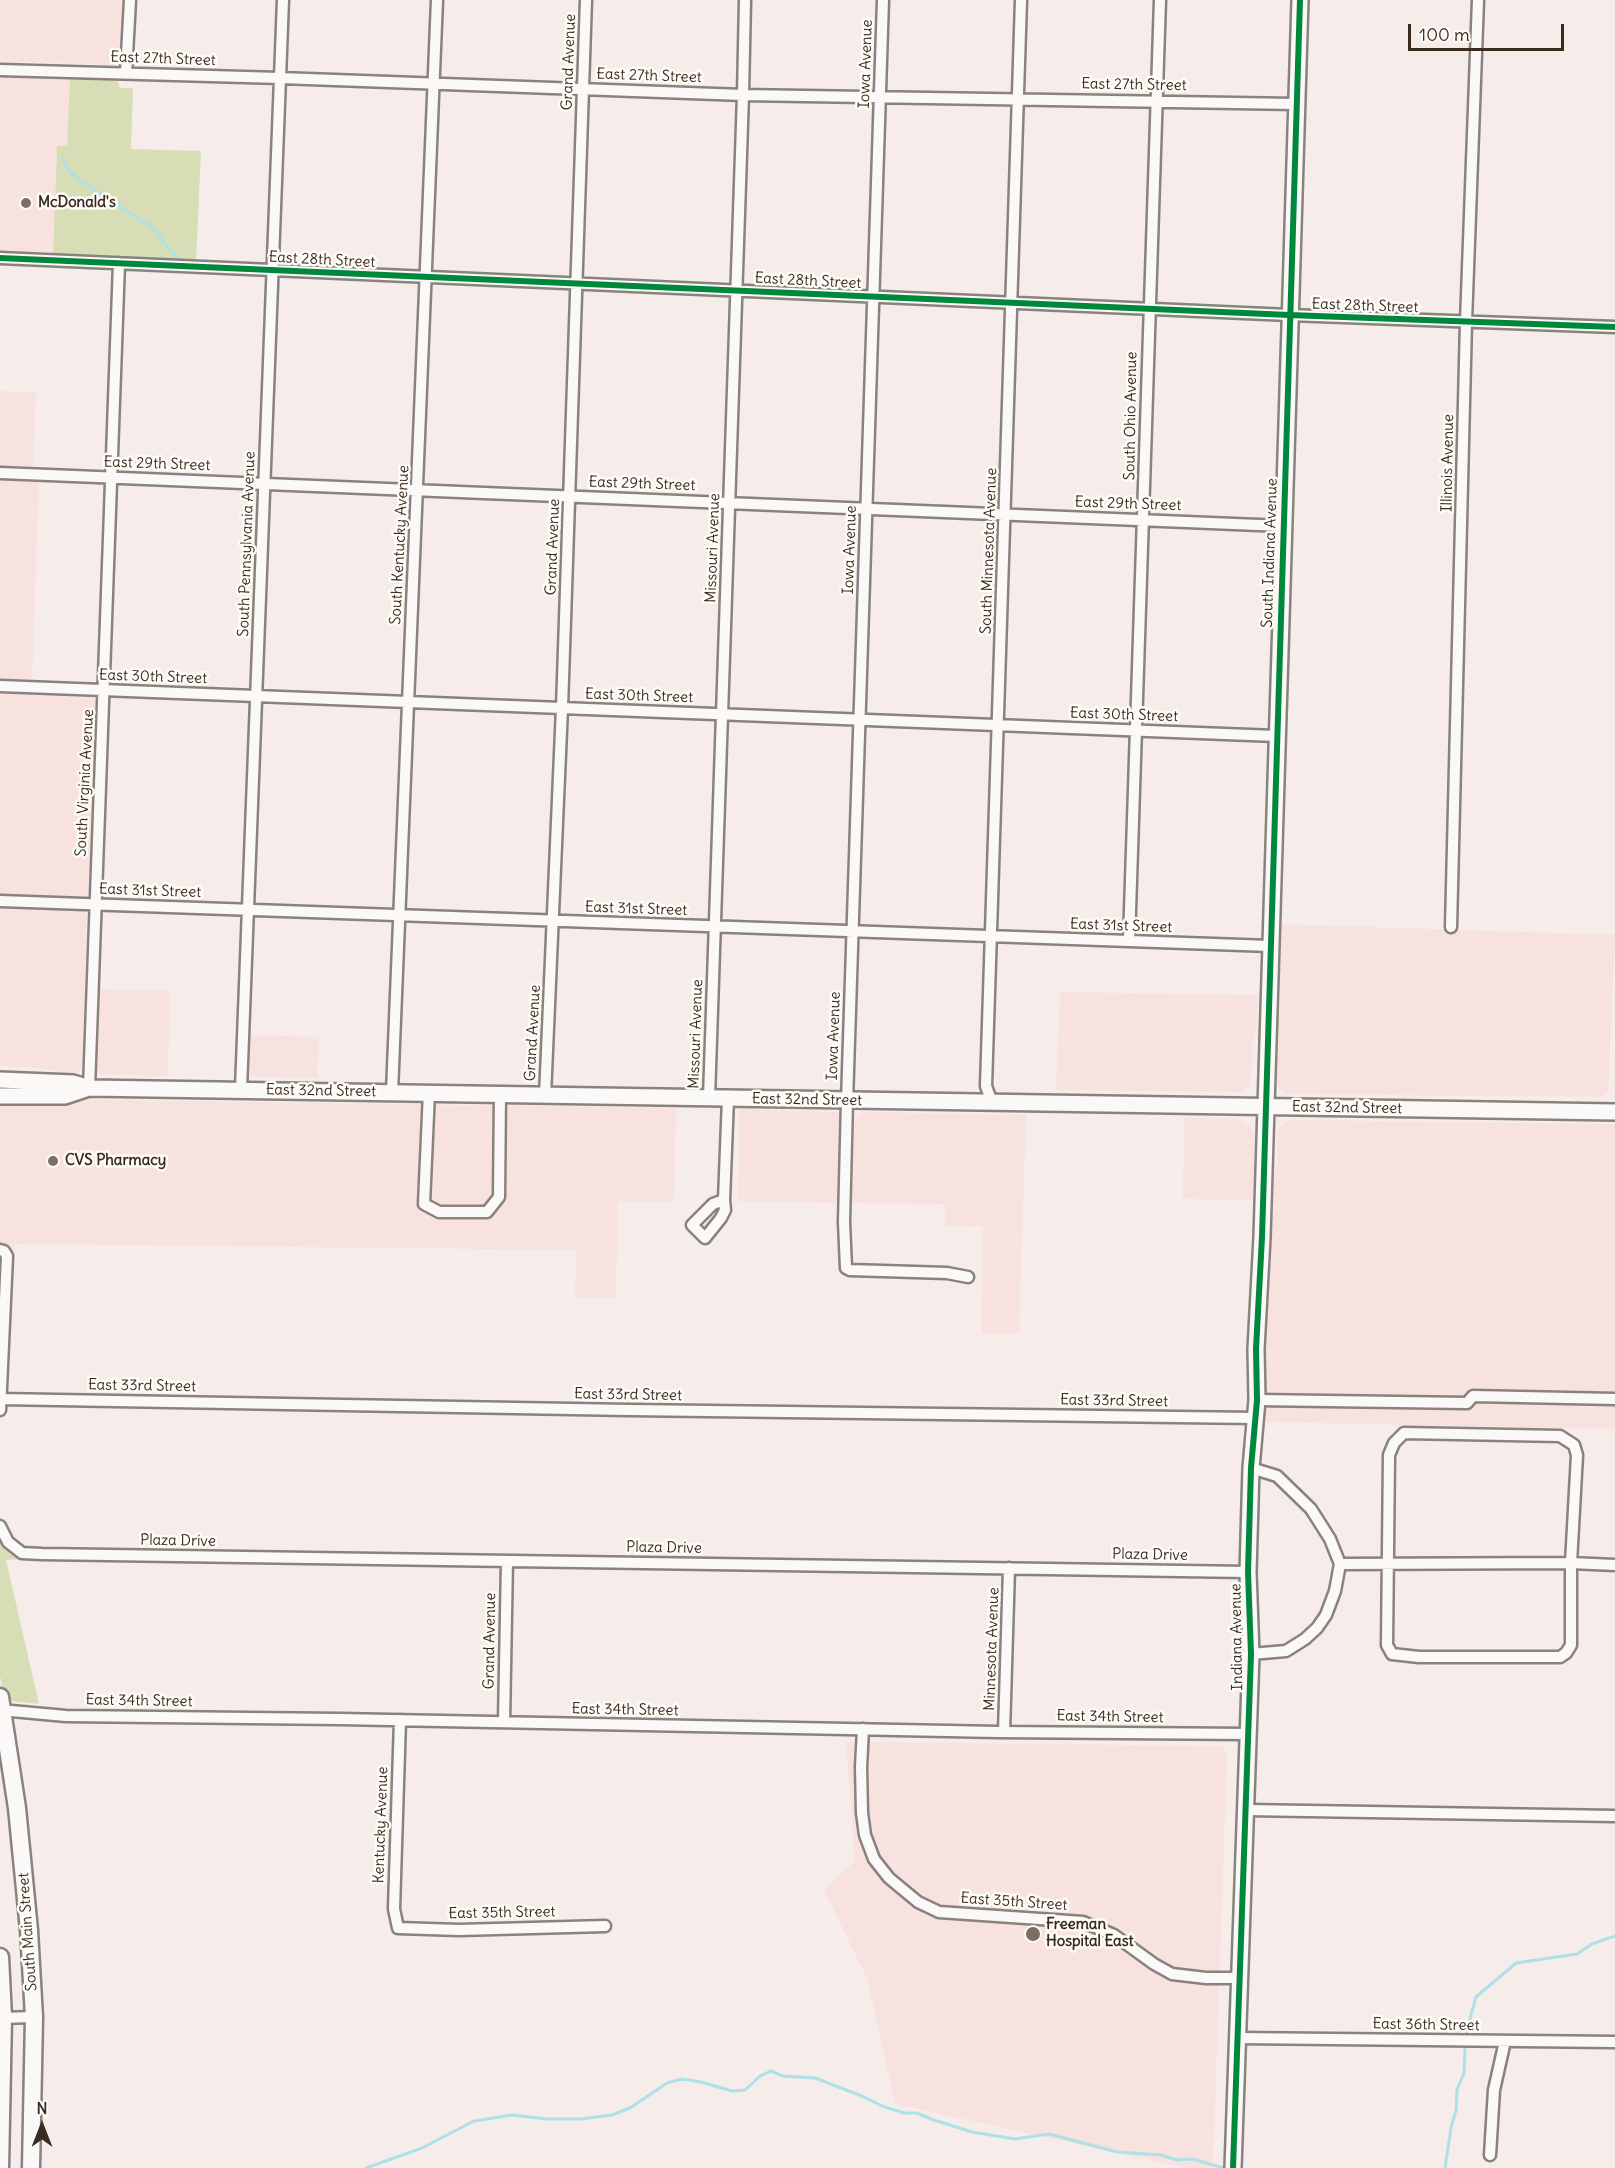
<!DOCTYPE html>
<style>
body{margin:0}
#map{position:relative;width:1615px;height:2168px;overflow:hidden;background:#f6ece9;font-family:Delius,sans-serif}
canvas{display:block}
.north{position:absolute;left:12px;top:2096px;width:60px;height:60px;-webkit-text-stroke:4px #fdfcf7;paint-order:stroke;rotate:0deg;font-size:16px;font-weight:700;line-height:24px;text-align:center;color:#3b2a1e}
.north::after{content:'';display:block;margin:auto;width:21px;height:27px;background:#3b2a1e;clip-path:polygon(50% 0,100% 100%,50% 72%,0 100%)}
.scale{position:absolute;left:1408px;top:24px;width:156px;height:27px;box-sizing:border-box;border:3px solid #3b2a1e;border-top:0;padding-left:8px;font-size:18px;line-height:21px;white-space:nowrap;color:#3b2a1e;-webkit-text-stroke:4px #fdfcf7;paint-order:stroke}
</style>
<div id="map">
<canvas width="1615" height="2168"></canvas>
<div class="north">N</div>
<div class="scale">100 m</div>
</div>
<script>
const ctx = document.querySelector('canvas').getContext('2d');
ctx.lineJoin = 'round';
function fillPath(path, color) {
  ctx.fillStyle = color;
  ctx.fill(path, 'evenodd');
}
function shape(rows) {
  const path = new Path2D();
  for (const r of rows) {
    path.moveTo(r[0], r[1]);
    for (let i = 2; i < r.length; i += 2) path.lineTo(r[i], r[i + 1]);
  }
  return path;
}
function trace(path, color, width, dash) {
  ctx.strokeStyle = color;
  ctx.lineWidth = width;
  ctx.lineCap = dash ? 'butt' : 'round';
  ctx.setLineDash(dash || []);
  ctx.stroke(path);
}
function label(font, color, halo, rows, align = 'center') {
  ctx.font = font + ' Delius,sans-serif';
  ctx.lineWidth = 5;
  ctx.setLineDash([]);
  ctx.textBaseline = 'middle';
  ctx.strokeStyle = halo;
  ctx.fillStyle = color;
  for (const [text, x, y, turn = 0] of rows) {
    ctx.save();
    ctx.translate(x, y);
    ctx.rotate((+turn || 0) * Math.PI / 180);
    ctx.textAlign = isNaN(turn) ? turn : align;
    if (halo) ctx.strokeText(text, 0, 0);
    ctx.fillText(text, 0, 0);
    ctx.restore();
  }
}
fillPath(shape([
 [0,0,123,0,120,63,115,65,0,61],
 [0,74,70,77,67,146,57,146,53,254,0,252],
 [0,391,36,392,33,467,0,466],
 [0,479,39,480,32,681,0,680],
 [0,693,90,698,95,701,89,892,86,896,0,895],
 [0,908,82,911,87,914,82,1067,79,1073,63,1073,40,1068,0,1066],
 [1279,924,1615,935,1608,1093,1601,1097,1287,1094,1283,1092,1276,1084,1274,1077],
 [99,989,170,991,168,1076,99,1074,97,1069],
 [1060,992,1258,995,1257,1022,1252,1045,1251,1080,1249,1087,1241,1092,1056,1090],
 [250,1035,319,1037,317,1078,255,1077,251,1075,249,1070],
 [38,1099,676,1108,674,1202,618,1201,616,1298,575,1297,576,1250,15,1244,9,1360,0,1361,0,1106],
 [739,1109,841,1112,844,1114,843,1203,738,1201],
 [866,1112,1026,1115,1019,1334,981,1334,983,1227,945,1226,945,1204,852,1203,854,1120,859,1115],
 [1184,1118,1230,1118,1244,1122,1251,1127,1255,1136,1254,1200,1183,1199],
 [1291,1120,1615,1124,1615,1429,1263,1422,1270,1195,1277,1162,1278,1130,1283,1123],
 [846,1742,1223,1746,1227,1753,1213,2168,1186,2168,895,2104,867,1978,824,1890,855,1861]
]), '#f8e2df');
fillPath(shape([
 [70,77,113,79,118,82,120,88,133,88,131,149,201,151,196,261,53,254,57,146,67,146],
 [0,1540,5,1547,22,1559,6,1560,39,1704,12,1701,3,1692,0,1676]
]), '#d7deb5');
trace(shape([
 [62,159,70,172,81,181,150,226,177,257],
 [1465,2037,1476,1997,1516,1963,1577,1954,1592,1944,1615,1936],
 [366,2168,422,2148,474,2121,512,2115,548,2119,581,2119,612,2115,630,2108,667,2083,682,2079,701,2082,732,2091,745,2090,760,2076,771,2071,783,2076,815,2078,862,2096,882,2106,904,2113,917,2113,931,2119,972,2132,1015,2139,1049,2134,1117,2152,1161,2155,1177,2160,1192,2159,1224,2168],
 [1445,2168,1451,2128,1456,2110,1457,2090,1464,2073,1465,2044]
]), '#ace2e7', 3);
const street = shape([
 [883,0,847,1101,844,1222,846,1268,850,1270,947,1273,968,1277],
 [0,70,280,78,743,95,1296,104],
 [126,73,130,0],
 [0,258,1289,315,1615,327],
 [0,473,1283,526],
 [0,686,1276,736],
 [0,901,1270,946],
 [1451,927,1466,322,1478,0],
 [1129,941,1160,0],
 [89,1088,119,263],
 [241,1089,283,0],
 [392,1092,437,0],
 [429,1092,424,1204,439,1212,487,1212,499,1197,500,1094],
 [545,1096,562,708,586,0],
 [709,1098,743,95,745,0],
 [992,1103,986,1086,1021,0],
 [724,1200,725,1210,721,1218,705,1238,692,1225,713,1204,724,1200],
 [724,1200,728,1098],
 [0,1250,4,1251,7,1256,0,1410],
 [0,1399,629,1410,1255,1418],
 [1257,1400,1467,1403,1473,1396,1615,1399],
 [1404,1433,1560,1436,1574,1445,1577,1455,1571,1563,1571,1645,1566,1653,1560,1657,1419,1657,1392,1654,1387,1645,1389,1455,1394,1443,1404,1433],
 [0,1526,8,1542,22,1553,42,1554,1248,1572],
 [1340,1564,1571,1563,1615,1565],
 [1251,1654,1286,1651,1305,1639,1317,1628,1326,1615,1335,1591,1340,1564,1330,1539,1311,1509,1277,1476,1251,1468],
 [0,1710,66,1716,340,1719,998,1732,1249,1734],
 [400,1720,394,1909,398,1928,459,1930,605,1926],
 [504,1722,507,1561],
 [863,1729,861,1767,862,1813,865,1835,874,1859,889,1878,918,1902,939,1912,1083,1922,1114,1935,1154,1964,1172,1974,1206,1978,1240,1978],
 [1004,1732,1009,1568],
 [1246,1810,1615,1816],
 [0,2018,34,2017],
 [1238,2038,1615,2042],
 [1490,2155,1494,2090,1505,2041]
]);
const secondary = shape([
 [0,1080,73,1083,89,1088,1615,1112],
 [0,1096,65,1096,89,1088],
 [1233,2168,1251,1654,1248,1572,1251,1468,1257,1400,1256,1349,1262,1237,1300,0]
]);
const primary = shape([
 [0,1697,17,1808,29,1930,34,2017,31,2168],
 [0,1957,3,2017,0,2168]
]);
trace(street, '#8a827e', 15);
trace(secondary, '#8a827e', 20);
trace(primary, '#8a827e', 21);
trace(street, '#faf9f7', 10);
trace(secondary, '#faf9f7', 15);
trace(primary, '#faf9f7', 16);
trace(shape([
 [0,258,1289,315,1615,327],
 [1233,2168,1251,1654,1248,1572,1251,1468,1257,1400,1256,1349,1262,1237,1300,0]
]), '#00873e', 6);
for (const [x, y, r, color] of [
 [26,203,6,"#7c6e65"],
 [53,1161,6,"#7c6e65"],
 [1033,1934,8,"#7c6e65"]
]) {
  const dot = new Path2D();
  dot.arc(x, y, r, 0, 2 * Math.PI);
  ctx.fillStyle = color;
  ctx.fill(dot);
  trace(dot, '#fdfcf7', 2);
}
label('15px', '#3b2a1e', '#fdfcf7', [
 ["East 27th Street",163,59,2],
 ["Grand Avenue",569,62,-88],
 ["Iowa Avenue",866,64,-88],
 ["East 27th Street",649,76,2],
 ["East 27th Street",1134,85,1],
 ["East 28th Street",322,260,3],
 ["East 28th Street",808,281,3],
 ["East 28th Street",1365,306,2],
 ["South Ohio Avenue",1131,416,-89],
 ["Illinois Avenue",1448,463,-89],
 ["East 29th Street",157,464,2],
 ["East 29th Street",642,484,2],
 ["East 29th Street",1128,504,2],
 ["South Pennsylvania Avenue",247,544,-88],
 ["South Kentucky Avenue",400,545,-87],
 ["Grand Avenue",553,547,-88],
 ["Missouri Avenue",713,548,-88],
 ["Iowa Avenue",850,550,-88],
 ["South Minnesota Avenue",989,551,-88],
 ["South Indiana Avenue",1270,553,-88],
 ["East 30th Street",153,677,2],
 ["East 30th Street",639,696,2],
 ["East 30th Street",1124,715,2],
 ["South Virginia Avenue",85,783,-87],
 ["East 31st Street",150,891,2],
 ["East 31st Street",636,909,2],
 ["East 31st Street",1121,926,2],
 ["Grand Avenue",533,1033,-87],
 ["Missouri Avenue",696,1034,-88],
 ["Iowa Avenue",834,1036,-88],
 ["East 32nd Street",321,1091,1],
 ["East 32nd Street",807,1100,1],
 ["East 32nd Street",1347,1108,1],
 ["East 33rd Street",142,1386,1],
 ["East 33rd Street",628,1395,1],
 ["East 33rd Street",1114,1401,1],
 ["Plaza Drive",178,1541,1],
 ["Plaza Drive",664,1548,1],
 ["Plaza Drive",1150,1555,1],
 ["Indiana Avenue",1237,1637,-91],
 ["Grand Avenue",490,1641,-89],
 ["Minnesota Avenue",992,1649,-88],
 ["East 34th Street",139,1701,1],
 ["East 34th Street",625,1710,1],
 ["East 34th Street",1110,1717,1],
 ["Kentucky Avenue",381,1825,-88],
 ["East 35th Street",1014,1902,4],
 ["East 35th Street",502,1913,-1],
 ["South Main Street",28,1932,-94],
 ["East 36th Street",1426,2025,1]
]);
label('bold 15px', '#3b2a1e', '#fdfcf7', [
 ["McDonald's",38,203],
 ["CVS Pharmacy",65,1161],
 ["Freeman",1046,1925],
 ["Hospital East",1046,1942]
], 'left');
</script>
